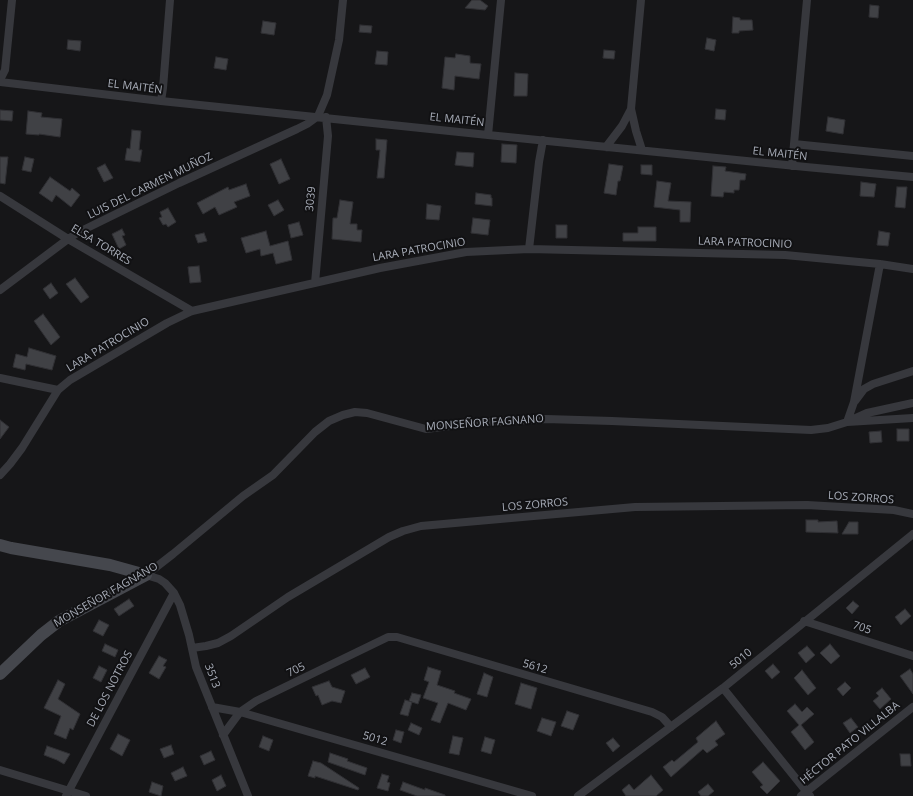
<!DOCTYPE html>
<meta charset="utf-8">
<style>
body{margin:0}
canvas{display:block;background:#161618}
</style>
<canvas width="913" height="796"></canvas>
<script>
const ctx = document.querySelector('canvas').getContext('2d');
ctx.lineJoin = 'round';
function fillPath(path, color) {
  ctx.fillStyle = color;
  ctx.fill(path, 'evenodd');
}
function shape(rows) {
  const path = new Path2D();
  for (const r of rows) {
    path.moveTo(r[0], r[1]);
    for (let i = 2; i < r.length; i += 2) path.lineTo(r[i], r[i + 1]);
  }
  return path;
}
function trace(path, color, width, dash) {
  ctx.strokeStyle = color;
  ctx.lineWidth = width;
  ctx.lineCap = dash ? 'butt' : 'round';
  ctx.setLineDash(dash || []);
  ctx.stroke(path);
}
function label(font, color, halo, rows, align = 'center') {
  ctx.font = font + ' "Open Sans",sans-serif';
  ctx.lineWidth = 4;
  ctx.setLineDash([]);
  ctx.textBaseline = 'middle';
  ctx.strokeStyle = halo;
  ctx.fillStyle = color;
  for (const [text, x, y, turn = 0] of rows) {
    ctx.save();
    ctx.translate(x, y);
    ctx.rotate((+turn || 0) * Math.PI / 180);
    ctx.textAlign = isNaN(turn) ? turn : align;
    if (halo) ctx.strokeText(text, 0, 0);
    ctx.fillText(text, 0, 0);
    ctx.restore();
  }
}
const building = shape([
 [472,0,480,0,488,6,485,10,465,8,472,0],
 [870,5,879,6,878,18,869,17,870,5],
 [733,17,740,18,740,20,752,20,753,30,739,31,739,33,732,33,733,17],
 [263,21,276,23,274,35,261,33,263,21],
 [360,25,372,26,371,33,359,32,360,25],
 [707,38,716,40,714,51,705,49,707,38],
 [68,40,81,41,80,51,67,49,68,40],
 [604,50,615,51,614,59,603,58,604,50],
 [377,51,388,52,387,65,375,64,377,51],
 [456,54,470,56,470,63,481,64,479,79,455,76,454,90,442,88,445,57,455,58,456,54],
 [216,57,228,59,226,70,214,68,216,57],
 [515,73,528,74,527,96,514,96,515,73],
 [716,109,726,110,725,120,715,119,716,109],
 [0,110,13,111,12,121,0,120,0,110],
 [28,111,42,113,41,117,62,119,60,137,39,134,39,135,26,134,28,111],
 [828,117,845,120,843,134,826,131,828,117],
 [132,130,141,131,139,150,142,150,140,162,125,160,127,148,130,149,132,130],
 [376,139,387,140,384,178,377,178,380,150,376,150,376,139],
 [502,144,517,145,516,163,501,162,502,144],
 [457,152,474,153,473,167,455,165,457,152],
 [0,157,8,157,5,184,0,183,0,157],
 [25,157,34,159,31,172,22,170,25,157],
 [281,159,290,179,279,184,270,164,281,159],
 [105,164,113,178,104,182,97,168,105,164],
 [609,164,623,166,620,181,618,181,616,195,604,193,609,164],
 [641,165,652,165,652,175,641,174,641,165],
 [713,166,726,167,725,171,746,174,745,180,740,180,739,190,734,190,734,193,724,192,723,197,711,196,713,166],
 [50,177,70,191,72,188,80,195,71,207,56,195,52,202,39,193,50,177],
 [657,181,671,183,668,201,691,202,690,222,680,222,680,210,654,207,657,181],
 [861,182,876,184,874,197,860,196,861,182],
 [246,184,250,196,234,202,237,207,219,215,215,207,203,214,197,203,228,187,229,190,246,184],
 [897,187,907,187,905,208,895,207,897,187],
 [476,193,491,195,491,198,492,198,492,206,475,204,476,193],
 [278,200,284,210,274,216,268,205,278,200],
 [340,200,353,202,350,224,357,224,357,230,362,230,361,242,332,239,333,218,337,218,340,200],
 [427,204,441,206,439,220,426,219,427,204],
 [168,208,176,222,168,227,166,224,163,225,159,218,162,217,160,212,168,208],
 [473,218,490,220,488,235,471,233,473,218],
 [299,222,303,235,291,238,288,225,299,222],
 [556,225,567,225,567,238,556,238,556,225],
 [638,227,656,227,656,241,623,241,623,233,638,233,638,227],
 [122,229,125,235,122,236,126,245,119,249,112,234,122,229],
 [266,231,270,246,288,241,292,260,276,264,273,253,261,256,260,249,246,253,241,238,266,231],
 [879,231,890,233,888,246,877,245,879,231],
 [204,233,207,241,198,243,195,235,204,233],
 [199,266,201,282,190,283,188,267,199,266],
 [75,278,89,297,81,303,66,284,75,278],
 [51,283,58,293,50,299,43,289,51,283],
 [43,314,60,337,51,345,34,321,43,314],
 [29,348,56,356,52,370,26,364,25,370,13,367,16,354,27,357,29,348],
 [0,420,9,427,0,439,0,420],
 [897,429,909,429,909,441,897,441,897,429],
 [881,431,882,442,870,443,869,432,881,431],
 [806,520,818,520,818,522,837,521,838,533,806,532,806,520],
 [849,522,858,522,858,534,842,534,849,522],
 [129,599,134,606,119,616,114,609,129,599],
 [853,601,859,606,852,614,846,608,853,601],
 [905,609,911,616,901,625,895,617,905,609],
 [99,620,109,625,103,636,93,631,99,620],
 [105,644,118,650,115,657,102,651,105,644],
 [830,644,840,656,831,664,820,653,830,644],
 [807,646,815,655,806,663,798,653,807,646],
 [159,656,167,660,163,666,166,667,159,679,149,673,159,656],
 [773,664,780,672,772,679,765,671,773,664],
 [99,666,107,670,101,682,93,678,99,666],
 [428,667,441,671,437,685,455,691,454,693,471,699,466,710,448,703,440,723,431,720,438,703,423,698,429,682,424,680,428,667],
 [365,668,370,677,356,684,351,675,365,668],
 [910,669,913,674,913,694,900,676,910,669],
 [802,670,816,688,808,695,794,678,802,670],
 [484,673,493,677,487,697,477,694,484,673],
 [58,680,65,684,58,699,80,714,73,730,70,728,66,739,54,734,61,716,44,708,58,680],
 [329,681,332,687,345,691,341,703,332,701,322,705,318,695,316,696,312,687,329,681],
 [845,682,851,688,843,696,837,689,845,682],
 [521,683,537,688,531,709,515,704,521,683],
 [882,688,891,699,880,709,873,701,879,696,876,693,882,688],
 [412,693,421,695,418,704,409,701,412,693],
 [405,700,412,702,408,716,400,714,405,700],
 [795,704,802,712,807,707,814,714,801,725,814,742,805,750,791,732,799,725,787,711,795,704],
 [567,711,579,715,573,730,561,726,567,711],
 [542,718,556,722,551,736,537,731,542,718],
 [851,718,858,727,850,733,843,723,851,718],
 [716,721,725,734,715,741,718,745,707,753,703,749,671,777,663,767,672,760,674,762,698,742,696,738,716,721],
 [411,723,422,728,419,735,408,730,411,723],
 [396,730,404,732,401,743,393,740,396,730],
 [118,734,130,740,122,756,110,749,118,734],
 [263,736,273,740,269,751,259,747,263,736],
 [453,736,463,738,459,755,449,753,453,736],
 [485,737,495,740,491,754,481,751,485,737],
 [613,738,620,746,613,752,606,743,613,738],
 [171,745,174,754,164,758,160,749,171,745],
 [47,746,70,754,64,764,57,760,44,755,47,746],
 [211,751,215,760,204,765,200,756,211,751],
 [330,753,348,759,347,761,367,768,365,775,328,762,330,753],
 [900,754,910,754,911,766,901,766,900,754],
 [313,761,321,763,359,788,358,790,315,776,315,778,308,776,313,761],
 [763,762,780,781,767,794,760,787,763,785,752,772,763,762],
 [183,767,187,776,175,781,171,773,183,767],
 [382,774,389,776,387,782,390,783,388,791,377,788,382,774],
 [221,775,226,786,217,791,212,780,221,775],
 [651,775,663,790,656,796,626,796,622,790,629,784,634,790,651,775],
 [152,782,163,786,161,796,149,792,152,782],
 [403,782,425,790,425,788,445,795,445,796,417,796,400,790,403,782],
 [708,784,714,791,708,796,701,796,698,792,708,784]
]);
fillPath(building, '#404145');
trace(building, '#303034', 1);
trace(shape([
 [641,0,631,109,636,131,642,150],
 [0,80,5,70,12,0],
 [0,82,161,101,488,135,806,167,913,177],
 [161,101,163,88,170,0],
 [488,135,501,0],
 [794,144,913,156],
 [606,147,622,126,631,109],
 [792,166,807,0],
 [0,196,68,239,192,311],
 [529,249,539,162,543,140],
 [880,264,854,402,847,422,913,418],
 [315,283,328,136,326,117],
 [0,290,68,239,79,232,179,183,297,129,307,124,318,116,327,95,339,40,343,0],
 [0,378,58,390],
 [855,401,864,389,873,384,913,371],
 [0,475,10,464,22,448,58,390,70,380,167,323,192,311,380,268,466,252,529,249,785,255,880,264,913,269],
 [146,575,173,554,243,496,273,475,315,432,329,421,343,415,355,412,367,413,426,429,474,423,546,419,612,421,811,430,828,428,847,422,867,413,913,403],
 [146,575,159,579,165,583,174,593,180,605,189,635,196,667,248,796],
 [804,621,913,656],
 [192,648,206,646,218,643,231,636,288,597,389,537,403,531,421,526,635,507,807,505,894,510,913,514],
 [723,688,810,796],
 [212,707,240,712,532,796],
 [223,735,240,712,256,701,388,637,397,637,652,712,662,717,671,727],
 [0,770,86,796],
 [66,796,174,593],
 [578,796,723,688,913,534],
 [801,796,913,707]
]), '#37383d', 8);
trace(shape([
 [0,545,11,548,110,565,146,575],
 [0,674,41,635,59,621,146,575]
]), '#45474d', 12);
label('11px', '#a8adb8', '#111113', [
 ["EL MAITÉN",135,87,7],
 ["EL MAITÉN",457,120,6],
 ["EL MAITÉN",780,154,6],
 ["LUIS DEL CARMEN MUÑOZ",150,186,-26],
 ["3039",311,199,-85],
 ["LARA PATROCINIO",745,243,2],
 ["ELSA TORRES",101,245,31],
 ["LARA PATROCINIO",419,250,-10],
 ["LARA PATROCINIO",108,345,-31],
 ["MONSEÑOR FAGNANO",485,423,-4],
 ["LOS ZORROS",861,498,4],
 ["LOS ZORROS",535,505,-5],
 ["MONSEÑOR FAGNANO",106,595,-30],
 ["705",862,628,18],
 ["5010",741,659,-39],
 ["5612",535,667,16],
 ["705",296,670,-26],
 ["3513",212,676,70],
 ["DE LOS NOTROS",110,689,-62],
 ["5012",375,739,16],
 ["HÉCTOR PATO VILLALBA",850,743,-39]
]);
</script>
